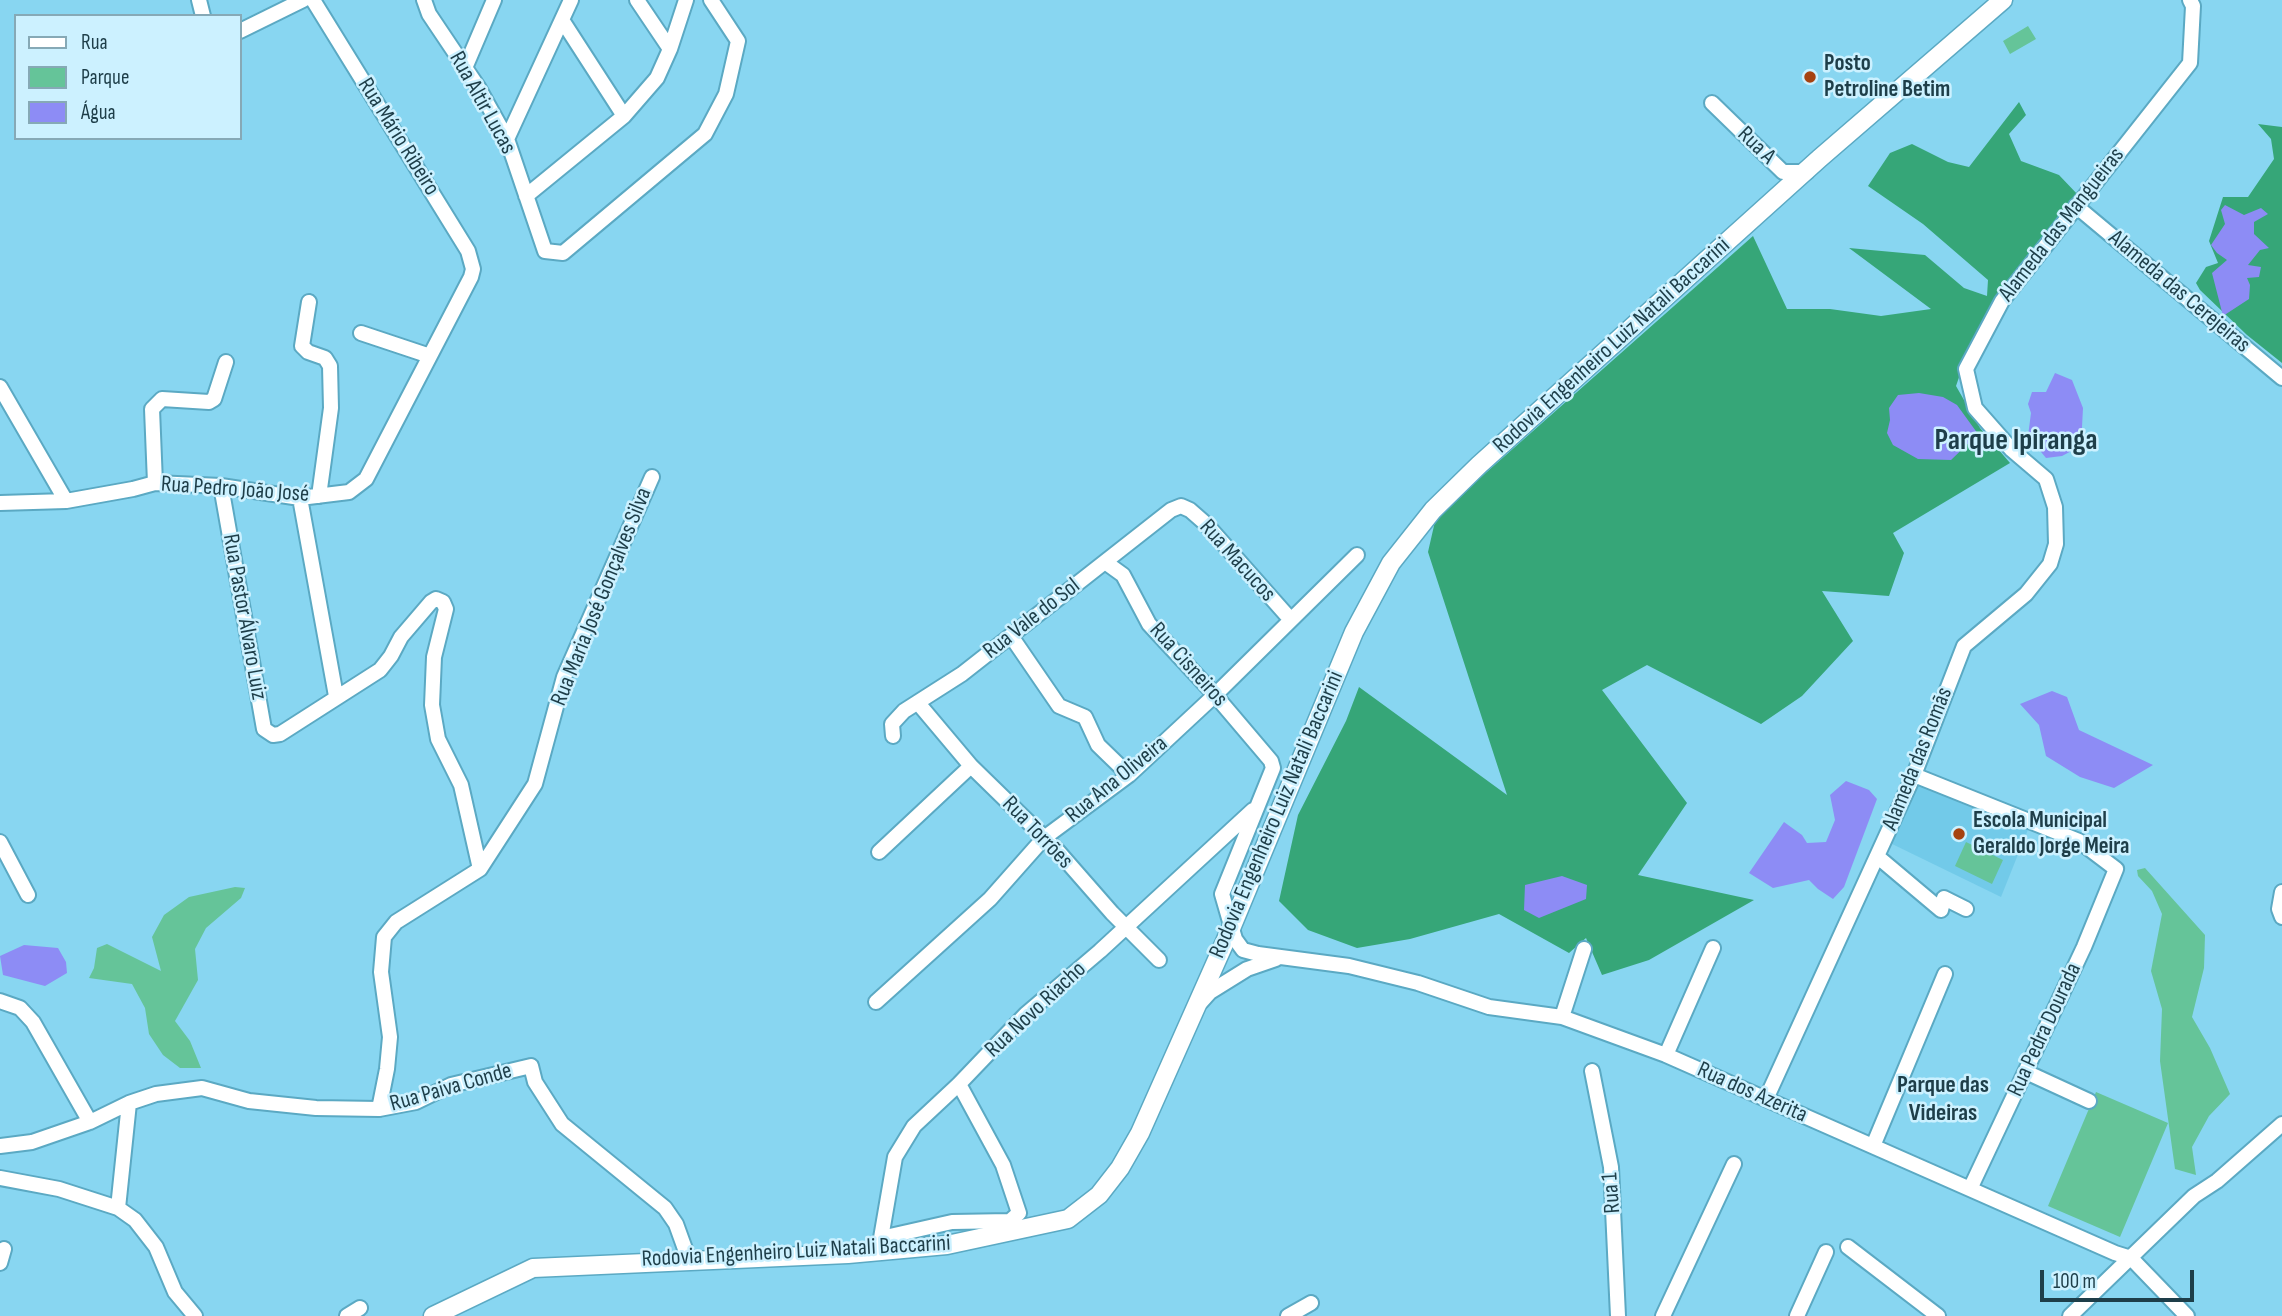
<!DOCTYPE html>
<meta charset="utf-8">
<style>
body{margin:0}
#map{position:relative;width:2282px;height:1316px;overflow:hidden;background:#88d6f1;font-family:"Sofia Sans Condensed",sans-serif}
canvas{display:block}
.legend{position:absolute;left:14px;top:14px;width:228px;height:126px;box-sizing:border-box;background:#ccf1ff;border:2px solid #86a9b6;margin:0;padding:9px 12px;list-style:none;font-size:21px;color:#1e3e49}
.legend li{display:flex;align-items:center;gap:14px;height:35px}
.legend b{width:35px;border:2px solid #86a9b6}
.scale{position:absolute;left:2040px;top:1270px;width:154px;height:32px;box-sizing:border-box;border:4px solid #1e3e49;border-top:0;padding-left:9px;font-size:21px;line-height:24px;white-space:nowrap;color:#1e3e49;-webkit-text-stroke:5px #ccf1ff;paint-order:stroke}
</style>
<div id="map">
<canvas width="2282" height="1316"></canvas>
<ul class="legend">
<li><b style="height:9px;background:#fff"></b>Rua</li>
<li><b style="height:19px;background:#65c499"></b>Parque</li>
<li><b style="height:19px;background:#8d8cf5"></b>Água</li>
</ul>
<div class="scale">100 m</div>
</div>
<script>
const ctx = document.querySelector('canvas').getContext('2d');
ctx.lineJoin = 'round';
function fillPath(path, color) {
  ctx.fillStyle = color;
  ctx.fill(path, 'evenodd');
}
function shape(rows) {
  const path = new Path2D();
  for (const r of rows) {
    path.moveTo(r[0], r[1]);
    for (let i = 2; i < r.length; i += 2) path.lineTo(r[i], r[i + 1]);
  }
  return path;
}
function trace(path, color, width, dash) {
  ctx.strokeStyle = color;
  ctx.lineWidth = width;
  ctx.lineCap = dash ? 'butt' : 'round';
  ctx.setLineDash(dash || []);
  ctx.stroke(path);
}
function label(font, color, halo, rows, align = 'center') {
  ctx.font = font + ' "Sofia Sans Condensed",sans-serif';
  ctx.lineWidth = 5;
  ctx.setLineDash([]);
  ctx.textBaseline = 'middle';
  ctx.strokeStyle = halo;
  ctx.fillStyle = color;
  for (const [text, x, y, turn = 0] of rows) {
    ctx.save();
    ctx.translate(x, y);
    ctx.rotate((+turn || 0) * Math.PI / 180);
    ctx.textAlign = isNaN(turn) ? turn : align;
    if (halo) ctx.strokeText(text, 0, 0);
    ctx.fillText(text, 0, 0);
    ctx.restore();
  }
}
fillPath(shape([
 [1920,782,2029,827,2001,897,1888,842]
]), '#72cae9');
fillPath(shape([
 [2028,26,2036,39,2010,54,2003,41],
 [1966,842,2003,860,1992,884,1955,866],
 [2145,868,2205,935,2204,968,2192,1017,2210,1048,2230,1094,2209,1116,2192,1147,2196,1175,2175,1169,2160,1061,2162,1009,2151,971,2162,914,2152,891,2138,876,2137,870],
 [235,887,245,888,241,898,206,928,195,949,198,980,175,1021,190,1041,201,1068,180,1068,163,1055,149,1034,145,1008,132,984,89,978,94,968,97,948,107,944,161,971,152,937,164,915,189,897],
 [2096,1092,2168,1123,2120,1237,2048,1206]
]), '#65c499');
fillPath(shape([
 [2019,102,2026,115,2009,134,2021,161,2059,175,2079,196,1968,351,1956,386,1980,428,2010,463,1893,533,1904,553,1889,596,1822,591,1853,641,1802,696,1761,724,1647,665,1602,690,1687,803,1638,875,1754,900,1649,960,1602,975,1586,938,1569,953,1499,914,1410,939,1357,948,1308,930,1279,901,1298,815,1346,721,1359,687,1507,795,1428,552,1436,517,1753,236,1787,309,1830,309,1881,316,1931,309,1849,248,1925,255,1964,288,1987,296,1988,280,1923,224,1868,186,1890,153,1912,144,1948,162,1969,167],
 [2258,124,2282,127,2282,363,2247,335,2200,290,2196,283,2206,267,2218,263,2209,241,2223,197,2248,197,2274,159,2271,139]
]), '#36a678');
fillPath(shape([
 [2225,205,2244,215,2261,208,2268,214,2254,222,2254,234,2269,248,2260,250,2248,265,2261,267,2259,277,2247,278,2250,285,2249,299,2223,316,2212,273,2227,260,2217,253,2211,245,2225,224,2221,210],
 [2055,373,2072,380,2083,408,2081,446,2062,456,2046,458,2028,436,2031,413,2028,404,2032,392,2046,392],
 [1919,393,1943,397,1957,405,1978,434,1951,460,1918,459,1893,445,1887,433,1890,420,1889,408,1898,395],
 [2052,691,2067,697,2079,730,2153,765,2114,788,2080,777,2046,756,2039,725,2020,704],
 [1846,781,1869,790,1877,799,1844,887,1833,899,1818,889,1809,880,1773,888,1749,873,1784,822,1802,835,1807,843,1826,842,1835,820,1830,795],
 [1562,876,1587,885,1586,899,1539,918,1524,910,1525,885],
 [24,945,58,948,66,962,67,973,45,986,3,975,0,956]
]), '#8d8cf5');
const minor = shape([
 [199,0,203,16],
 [424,0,429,14,478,87,507,139,545,251,563,253,705,134,726,94,738,41,711,0],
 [637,0,670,49],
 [562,20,624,116],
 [240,31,303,0],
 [465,68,494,0],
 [1712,103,1783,172,1807,172],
 [507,139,571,0],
 [526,196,624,116,657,78,670,49,686,0],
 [2076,206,2282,378],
 [309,302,302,346,308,352,325,358,330,366,331,408,319,496],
 [361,333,430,356],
 [0,387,66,501],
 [155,483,152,409,162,399,209,402,214,399,226,362],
 [221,486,264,729,273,735,280,734,380,670,391,656,401,637,431,602,436,599,443,602,446,609,434,657,432,705,438,739,461,785,480,869],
 [300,498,336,696],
 [0,503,66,501,133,489,155,483,221,486,300,498,349,492,366,479,471,277,473,269,468,251,313,0],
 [1105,562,1123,575,1149,624,1215,695,1271,761,1273,768,1222,894,1235,939,1243,950,1258,954,1349,966,1418,983,1489,1007,1562,1017,1666,1055,2115,1253,2131,1258,2187,1316],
 [1011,636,1059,706,1085,717,1098,745,1129,775],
 [918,703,971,766,1056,849,1112,913,1159,960],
 [893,736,892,724,904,711,962,674,1171,510,1181,506,1190,510,1206,524,1291,620],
 [1914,775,2079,841,2116,869,2084,947,1970,1189],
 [0,842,28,895],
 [879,852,971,766],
 [1878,857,1941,910,1944,898,1966,909],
 [2282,892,2279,909,2282,917],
 [0,1001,20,1008,33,1022,90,1122],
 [876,1002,990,899,1044,838,1129,775,1215,695,1357,555],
 [1201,1002,1210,992,1247,969,1276,959],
 [1562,1017,1584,949],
 [1666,1055,1713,948],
 [1592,1071,1611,1167,1618,1316],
 [2026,1072,2089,1101],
 [1766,1099,1914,775,1964,646,2026,594,2050,564,2056,544,2055,507,2046,479,2012,450,1975,408,1966,369,2002,301,2190,63,2193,6,2190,0],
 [379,1109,387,1069,390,1037,381,972,384,937,396,922,480,869,535,784,564,677,652,477],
 [0,1146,32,1142,90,1122,129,1103,156,1094,202,1088,249,1101,316,1108,379,1109,416,1102,451,1085,531,1066,535,1082,562,1124,665,1208,676,1224,689,1260],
 [1873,1146,1945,974],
 [0,1178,59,1189,118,1208,135,1220,156,1247,175,1292,195,1316],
 [118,1208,129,1103],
 [881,1238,952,1222,1010,1221,1019,1213,1003,1165,959,1084],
 [1848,1247,1938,1316],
 [876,1251,881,1238,895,1157,914,1126,959,1084,1026,1014,1100,951,1253,810],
 [0,1263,4,1249],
 [347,1316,360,1308],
 [1288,1316,1311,1303],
 [1663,1316,1734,1164],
 [1797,1316,1826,1252],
 [2070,1316,2194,1196,2217,1181,2282,1124]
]);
const major = shape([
 [433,1316,533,1268,848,1254,947,1245,1068,1219,1099,1195,1120,1168,1140,1133,1232,926,1354,632,1391,563,1433,510,1479,465,1820,158,2003,0]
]);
trace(minor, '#5ba9c3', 18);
trace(major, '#5ba9c3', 21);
trace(minor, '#fff', 14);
trace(major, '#fff', 18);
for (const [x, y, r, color] of [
 [1810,77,7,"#a64210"],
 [1959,834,7,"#a64210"]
]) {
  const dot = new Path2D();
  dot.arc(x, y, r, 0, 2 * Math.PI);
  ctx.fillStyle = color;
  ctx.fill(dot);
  trace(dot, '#ccf1ff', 2.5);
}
label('bold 23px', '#1e3e49', '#ccf1ff', [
 ["Posto",1824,64],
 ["Petroline Betim",1824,90],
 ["Escola Municipal",1973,821],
 ["Geraldo Jorge Meira",1973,847]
], 'left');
label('23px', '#1e3e49', '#ccf1ff', [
 ["Rua Altir Lucas",482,103,61],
 ["Rua Mário Ribeiro",398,137,58],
 ["Rua A",1756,146,44],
 ["Alameda das Mangueiras",2062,225,-52],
 ["Alameda das Cerejeiras",2179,292,40],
 ["Rodovia Engenheiro Luiz Natali Baccarini",1612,346,-42],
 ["Rua Pedro João José",235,490,4],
 ["Rua Macucos",1237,561,48],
 ["Rua Maria José Gonçalves Silva",602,597,-68],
 ["Rua Pastor Álvaro Luiz",244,617,80],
 ["Rua Vale do Sol",1032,619,-38],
 ["Rua Cisneiros",1188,665,48],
 ["Alameda das Romãs",1918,759,-68],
 ["Rua Ana Oliveira",1117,780,-39],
 ["Rodovia Engenheiro Luiz Natali Baccarini",1277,815,-67],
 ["Rua Torrões",1037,833,46],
 ["Rua Novo Riacho",1036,1010,-43],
 ["Rua Pedra Dourada",2045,1030,-65],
 ["Rua Paiva Conde",451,1088,-16],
 ["Rua dos Azerita",1752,1093,24],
 ["Rua 1",1612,1193,-94],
 ["Rodovia Engenheiro Luiz Natali Baccarini",796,1252,-3]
]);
label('bold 24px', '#1e3e49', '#ccf1ff', [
 ["Parque das",1943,1086],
 ["Videiras",1943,1114]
]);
label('bold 30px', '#1e3e49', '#ccf1ff', [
 ["Parque Ipiranga",2016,441]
]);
</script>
